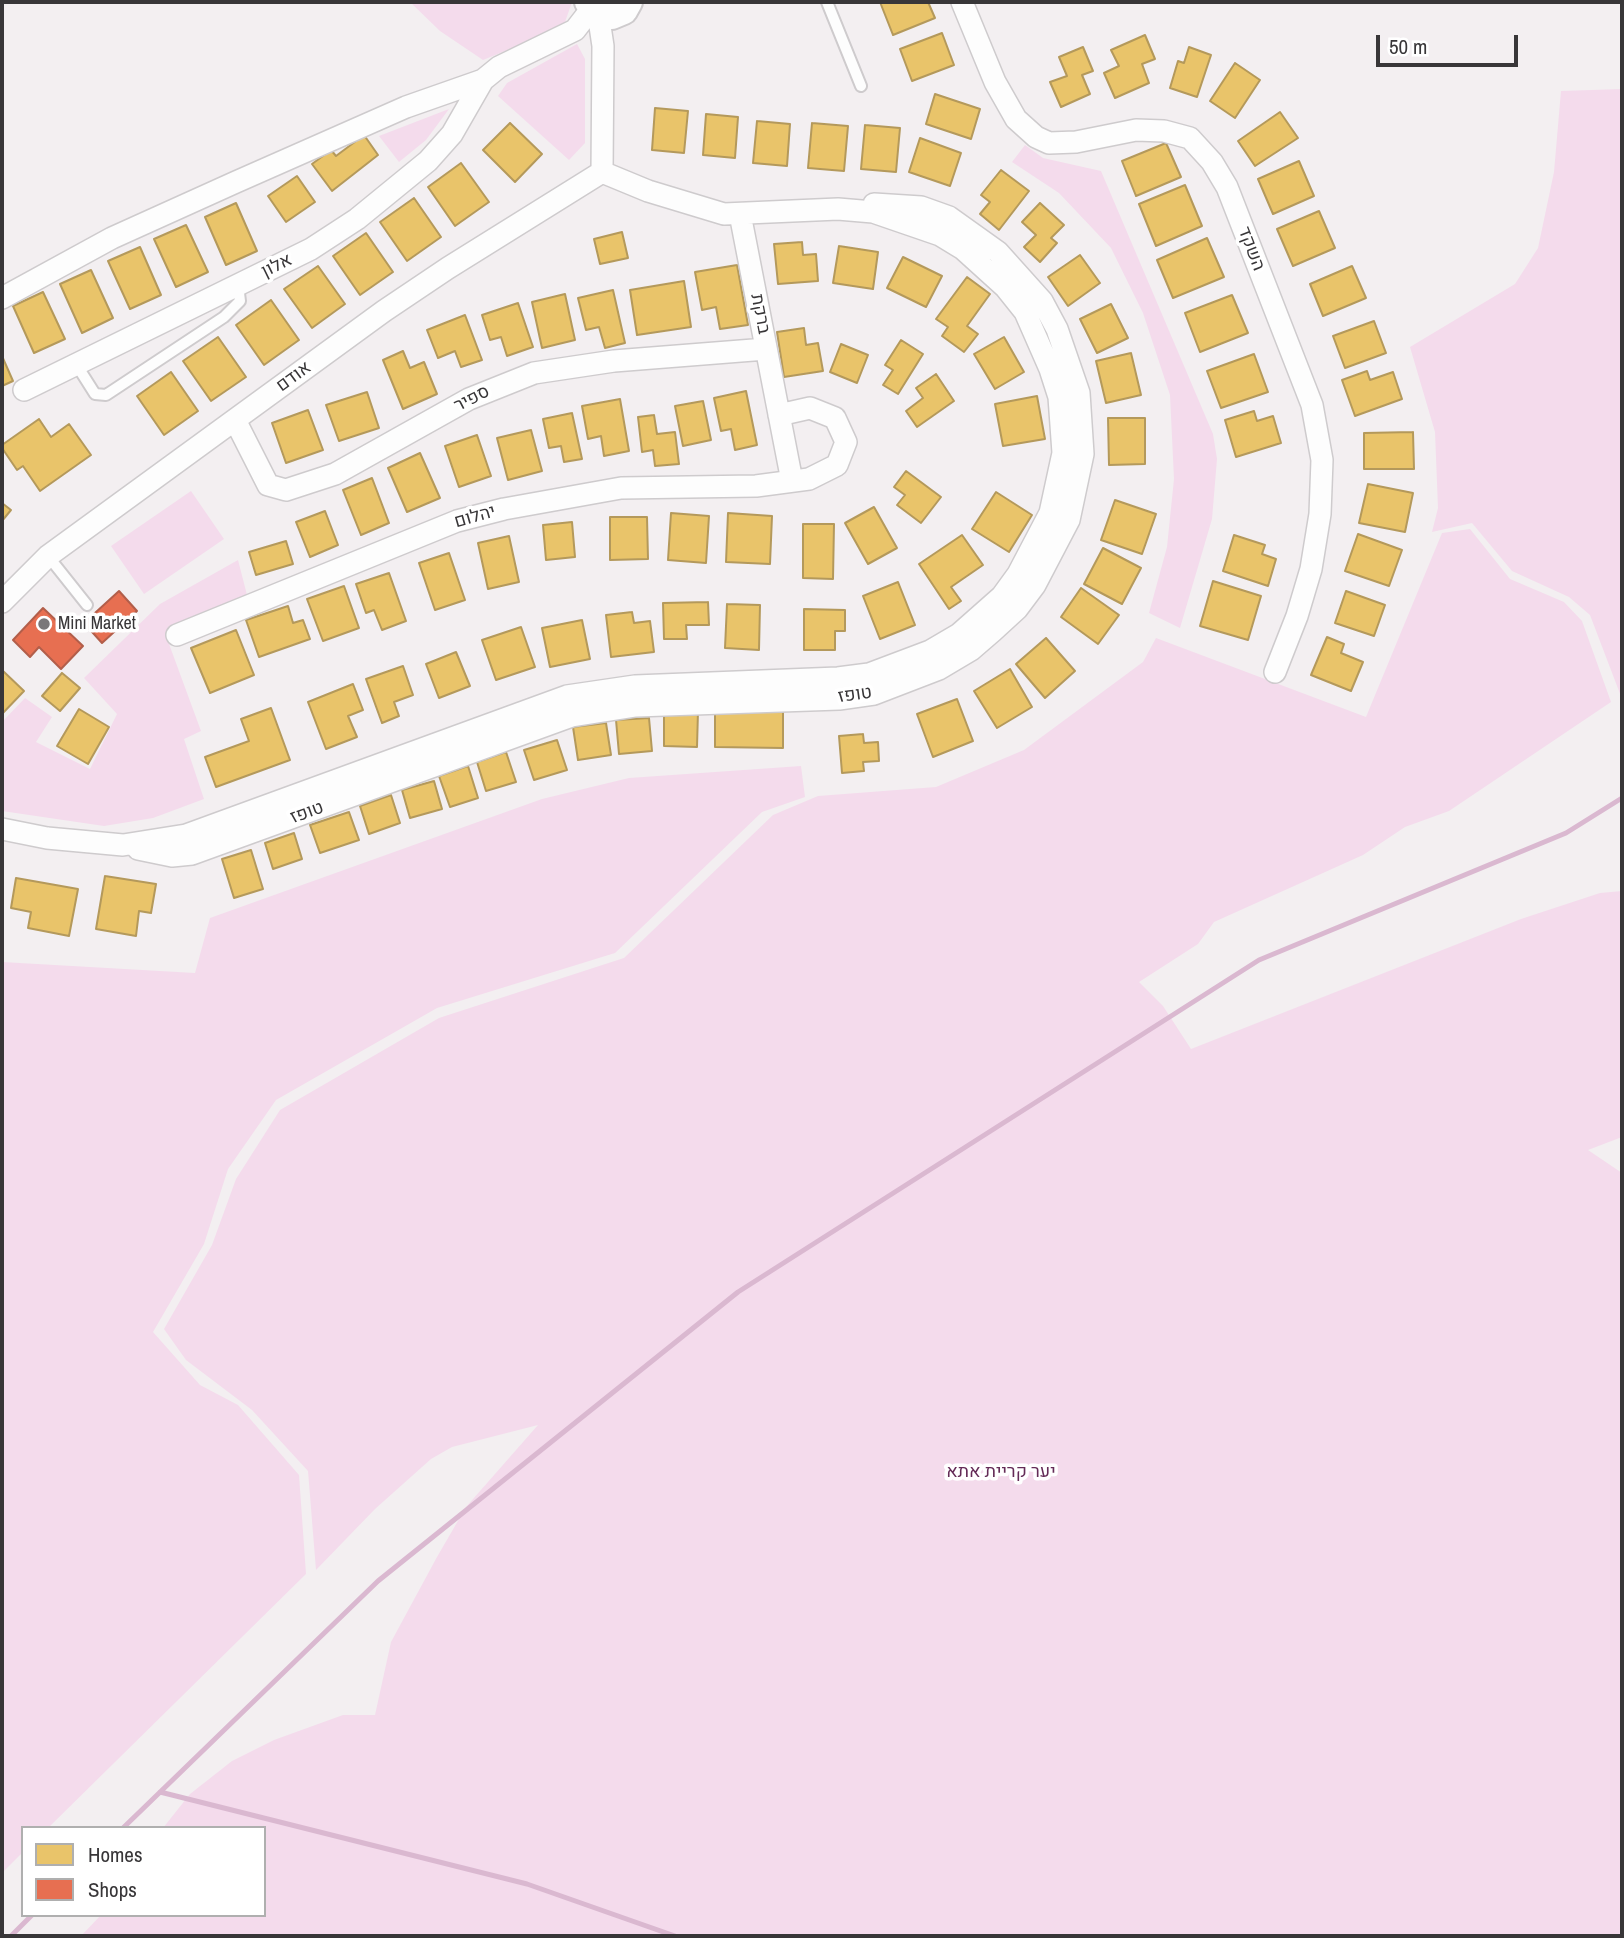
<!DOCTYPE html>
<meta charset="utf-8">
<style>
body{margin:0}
#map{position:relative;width:1624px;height:1938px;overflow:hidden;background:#f3eff1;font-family:"Archivo Narrow",sans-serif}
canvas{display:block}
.frame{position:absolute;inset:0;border:4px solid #383638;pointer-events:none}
.legend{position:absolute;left:21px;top:1826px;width:245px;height:91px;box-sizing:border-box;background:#fff;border:2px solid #afafaf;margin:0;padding:9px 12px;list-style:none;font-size:21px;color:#383638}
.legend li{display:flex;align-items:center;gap:14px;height:35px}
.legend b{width:35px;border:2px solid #afafaf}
.scale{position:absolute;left:1376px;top:35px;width:142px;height:32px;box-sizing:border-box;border:4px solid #383638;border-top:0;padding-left:9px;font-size:21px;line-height:24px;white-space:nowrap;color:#383638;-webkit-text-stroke:5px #fff;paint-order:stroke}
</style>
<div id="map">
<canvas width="1624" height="1938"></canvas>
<div class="frame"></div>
<ul class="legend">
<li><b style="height:19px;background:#e9c46a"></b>Homes</li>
<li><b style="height:19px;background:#e76f51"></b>Shops</li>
</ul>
<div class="scale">50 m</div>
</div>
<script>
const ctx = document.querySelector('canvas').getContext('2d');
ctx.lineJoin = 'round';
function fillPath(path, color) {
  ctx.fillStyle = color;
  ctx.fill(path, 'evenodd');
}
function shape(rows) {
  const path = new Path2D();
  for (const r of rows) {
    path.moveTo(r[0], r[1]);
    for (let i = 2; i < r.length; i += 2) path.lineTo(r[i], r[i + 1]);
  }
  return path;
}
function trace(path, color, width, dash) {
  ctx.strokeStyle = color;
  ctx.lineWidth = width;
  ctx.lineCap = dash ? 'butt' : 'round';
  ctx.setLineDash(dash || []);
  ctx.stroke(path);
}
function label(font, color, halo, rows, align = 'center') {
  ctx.font = font + ' "Archivo Narrow",Heebo,sans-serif';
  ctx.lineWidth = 7;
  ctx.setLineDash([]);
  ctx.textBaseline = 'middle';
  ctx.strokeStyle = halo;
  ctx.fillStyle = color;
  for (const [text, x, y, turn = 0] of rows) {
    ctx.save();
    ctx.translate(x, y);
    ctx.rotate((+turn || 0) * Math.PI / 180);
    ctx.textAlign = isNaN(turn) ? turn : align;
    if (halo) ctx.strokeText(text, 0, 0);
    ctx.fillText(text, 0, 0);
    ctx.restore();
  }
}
fillPath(shape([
 [410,2,572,2,565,22,549,33,483,60,440,31],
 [577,44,585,59,585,143,569,160,498,96,507,83],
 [1622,89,1622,699,1590,615,1569,597,1512,571,1472,523,1432,532,1438,508,1435,432,1410,347,1515,284,1538,248,1554,172,1561,91],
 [449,109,426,140,399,162,379,136],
 [1025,145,1043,158,1101,171,1213,434,1217,459,1212,519,1180,628,1149,613,1167,547,1174,479,1170,395,1143,313,1111,248,1059,193,1012,162],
 [191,491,224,539,144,594,111,546],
 [1470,529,1510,579,1564,602,1582,621,1611,702,1449,811,1405,827,1363,855,1214,922,1198,944,1139,982,1163,1006,1191,1049,1521,919,1600,893,1622,891,1622,1137,1588,1150,1622,1173,1622,1936,81,1936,101,1915,264,1915,264,1828,163,1828,190,1794,232,1761,274,1740,343,1715,375,1715,391,1642,437,1557,466,1507,538,1425,452,1447,431,1459,375,1509,316,1570,308,1471,252,1410,186,1360,164,1329,212,1245,236,1179,280,1110,439,1018,624,958,773,815,818,796,936,787,1024,750,1143,662,1156,638,1366,717,1442,533],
 [238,560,247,595,165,633,201,731,184,739,204,799,153,818,104,826,2,811,2,722,25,698,52,717,36,742,90,769,117,714,84,678,160,604],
 [801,766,805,797,762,812,615,953,437,1008,276,1100,228,1169,204,1244,153,1332,200,1385,238,1405,299,1475,306,1574,48,1828,23,1828,23,1852,2,1873,2,962,195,973,210,918,542,799,629,778]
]), '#f4dbec');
const homes = shape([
 [880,2,928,2,935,18,893,35,880,2],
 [942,33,954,65,912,81,900,49,942,33],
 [1145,35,1155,59,1142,64,1149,83,1115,98,1104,73,1119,66,1111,50,1145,35],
 [1083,47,1093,71,1082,75,1090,94,1061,107,1050,82,1067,76,1059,57,1083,47],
 [1189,47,1211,55,1197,97,1170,88,1178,61,1184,63,1189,47],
 [1235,63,1260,80,1235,118,1210,101,1235,63],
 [935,94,980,109,971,139,926,124,935,94],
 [655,108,688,111,684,153,652,150,655,108],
 [1280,112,1298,138,1255,166,1238,141,1280,112],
 [706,114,738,117,735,158,703,155,706,114],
 [757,121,790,124,787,166,753,163,757,121],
 [510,123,542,154,515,182,483,150,510,123],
 [812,123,848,126,844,171,808,168,812,123],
 [865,125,900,128,896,172,861,169,865,125],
 [364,135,378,155,332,191,312,164,331,150,336,156,364,135],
 [920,138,961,153,950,186,909,172,920,138],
 [1166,143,1181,177,1136,196,1122,161,1166,143],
 [1299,161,1314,196,1273,214,1258,179,1299,161],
 [461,163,489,202,455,226,428,187,461,163],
 [1001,170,1029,191,999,230,980,214,990,202,981,195,1001,170],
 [297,176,315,202,286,222,268,196,297,176],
 [1185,185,1202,226,1156,246,1139,204,1185,185],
 [414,198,441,237,407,261,380,222,414,198],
 [236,203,257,251,226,265,205,217,236,203],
 [1040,203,1064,225,1051,238,1057,243,1040,262,1024,247,1036,235,1022,222,1040,203],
 [1319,211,1335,248,1293,266,1277,229,1319,211],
 [186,225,208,272,176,287,154,239,186,225],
 [622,232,628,258,600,264,594,239,622,232],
 [366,233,393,272,360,295,333,256,366,233],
 [1207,238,1224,277,1173,298,1157,260,1207,238],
 [802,242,803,255,816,254,818,281,778,284,774,244,802,242],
 [839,246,878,252,873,289,833,283,839,246],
 [140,247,161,295,130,309,108,261,140,247],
 [1080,255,1100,283,1068,306,1048,277,1080,255],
 [903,257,942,276,926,307,887,288,903,257],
 [737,265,748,325,720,329,716,307,702,310,695,272,737,265],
 [318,266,345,304,312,328,284,289,318,266],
 [1352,266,1366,298,1323,316,1310,284,1352,266],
 [91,270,113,318,82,333,60,284,91,270],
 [967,277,990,294,967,326,978,334,964,352,942,336,948,327,936,319,967,277],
 [684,281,691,327,637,335,630,290,684,281],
 [613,290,625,343,605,348,599,327,586,330,578,298,613,290],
 [43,292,65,339,34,353,13,306,43,292],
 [565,294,575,340,542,348,532,302,565,294],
 [1232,295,1248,333,1200,352,1185,313,1232,295],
 [271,300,299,340,264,365,236,325,271,300],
 [518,303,533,347,507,356,501,337,490,340,482,315,518,303],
 [1111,304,1128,338,1097,353,1080,319,1111,304],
 [465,315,482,360,461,367,455,351,438,358,427,330,465,315],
 [1374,321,1386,353,1345,368,1333,336,1374,321],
 [804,328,806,345,818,343,823,371,784,377,777,332,804,328],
 [218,337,246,377,211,401,183,361,218,337],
 [1004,337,1024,372,995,389,974,354,1004,337],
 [901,340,923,354,898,394,883,385,893,370,885,365,901,340],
 [841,344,868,355,857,383,830,372,841,344],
 [403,351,410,368,424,362,437,394,403,409,383,360,403,351],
 [1131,353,1141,395,1106,403,1096,361,1131,353],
 [1254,354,1268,392,1221,408,1207,371,1254,354],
 [2,356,13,381,2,386,2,356],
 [1367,371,1370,380,1393,372,1402,399,1355,416,1342,380,1367,371],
 [171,372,198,411,164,435,137,396,171,372],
 [936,374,954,401,917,427,906,411,923,398,916,388,936,374],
 [746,391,757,445,735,450,731,429,721,431,714,398,746,391],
 [367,392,379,428,339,441,326,405,367,392],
 [1037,396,1045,439,1003,446,995,404,1037,396],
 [620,399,629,451,604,456,601,436,588,439,582,406,620,399],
 [703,401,711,440,683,446,675,406,703,401],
 [308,410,323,450,286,463,272,423,308,410],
 [1254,411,1257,421,1273,416,1281,443,1236,457,1225,420,1254,411],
 [572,413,582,459,564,462,561,446,549,448,543,419,572,413],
 [654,415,657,434,675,432,679,464,655,466,653,450,642,452,638,417,654,415],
 [1108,418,1145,418,1145,464,1109,465,1108,418],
 [39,419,51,437,69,424,91,455,40,491,23,466,17,470,2,448,2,445,39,419],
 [531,430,542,471,508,480,497,438,531,430],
 [1413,432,1414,469,1364,469,1364,433,1413,432],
 [477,435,491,476,459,487,445,446,477,435],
 [420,453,440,498,407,512,388,468,420,453],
 [906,471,941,497,921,523,897,505,905,495,894,487,906,471],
 [372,478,389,523,361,535,343,490,372,478],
 [1368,484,1413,493,1405,532,1359,523,1368,484],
 [996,492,1032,515,1009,552,972,529,996,492],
 [1115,500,1156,514,1142,554,1101,540,1115,500],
 [2,503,11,510,2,521,2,503],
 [874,507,897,548,868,564,845,523,874,507],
 [325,511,338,545,310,557,296,522,325,511],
 [671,513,709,516,706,563,668,560,671,513],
 [728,513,772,516,770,564,726,562,728,513],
 [610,517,647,517,648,559,610,560,610,517],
 [572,522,575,557,546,560,543,525,572,522],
 [803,524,834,524,833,579,803,578,803,524],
 [1358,534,1402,550,1389,586,1345,571,1358,534],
 [962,535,983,565,951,587,961,601,949,609,919,564,962,535],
 [1234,535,1265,545,1262,554,1276,559,1268,586,1223,571,1234,535],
 [509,536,519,582,488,589,478,543,509,536],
 [286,541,293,564,256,575,249,552,286,541],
 [1103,548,1141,568,1122,604,1084,584,1103,548],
 [449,553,465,600,435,610,419,563,449,553],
 [389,573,406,621,382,630,374,610,366,613,356,584,389,573],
 [1213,581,1261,596,1248,640,1200,626,1213,581],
 [898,582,915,625,880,639,863,596,898,582],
 [344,586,359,628,323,641,307,599,344,586],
 [1081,588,1119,615,1098,644,1061,617,1081,588],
 [1346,591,1385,605,1374,636,1335,623,1346,591],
 [708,602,709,625,686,625,687,639,664,639,663,603,708,602],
 [727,604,760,605,759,650,725,648,727,604],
 [288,606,293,623,303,620,310,639,259,657,246,620,288,606],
 [804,609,845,610,845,631,835,631,835,650,804,650,804,609],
 [632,612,634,623,650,621,654,652,611,657,606,615,632,612],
 [582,620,590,659,550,667,542,628,582,620],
 [521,627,535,667,496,680,482,640,521,627],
 [236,630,254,675,210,693,191,648,236,630],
 [1327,637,1344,644,1341,653,1363,662,1351,691,1311,675,1327,637],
 [1046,638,1075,671,1045,698,1016,664,1046,638],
 [456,652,470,686,439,698,426,664,456,652],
 [403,666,413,695,394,702,399,716,382,723,366,679,403,666],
 [1010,669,1032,707,997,728,974,691,1010,669],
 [2,670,24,691,2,714,2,670],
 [62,673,80,688,60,711,42,696,62,673],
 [353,684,363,710,348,716,357,737,326,749,308,702,353,684],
 [957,699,973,741,933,757,917,714,957,699],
 [271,708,290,760,216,787,205,757,249,741,241,719,271,708],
 [79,709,109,727,88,764,57,746,79,709],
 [664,711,698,711,697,747,664,746,664,711],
 [715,711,783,711,783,748,715,747,715,711],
 [649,718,652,751,619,754,616,720,649,718],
 [606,723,611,755,578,760,573,727,606,723],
 [863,734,864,743,878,742,879,761,863,762,864,771,842,773,839,736,863,734],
 [557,740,567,770,534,780,524,750,557,740],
 [506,752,516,782,486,791,477,762,506,752],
 [468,766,478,798,450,807,439,776,468,766],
 [434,781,442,809,410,818,402,790,434,781],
 [391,795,400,823,369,834,360,806,391,795],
 [349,812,359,840,320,853,310,825,349,812],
 [294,833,302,859,273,869,265,843,294,833],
 [251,850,263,889,234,898,222,859,251,850],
 [105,876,156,884,151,913,139,911,136,936,96,929,105,876],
 [16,878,78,889,69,936,28,928,31,912,11,908,16,878]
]);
fillPath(homes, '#e9c46a');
trace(homes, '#b4995b', 2);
const shops = shape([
 [119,591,137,611,102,643,84,623,119,591],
 [43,608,83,646,61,669,39,647,30,657,13,640,43,608]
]);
fillPath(shops, '#e76f51');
trace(shops, '#b25e4a', 2);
trace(shape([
 [160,1792,527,1884,675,1936],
 [123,1828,378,1581,738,1292,1259,960,1566,833,1622,798],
 [11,1936,32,1915]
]), '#dab8d0', 5);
const service = shape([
 [827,2,861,86],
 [76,364,95,394,106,395,224,317,240,301,238,285],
 [48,556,87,605]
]);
const minor = shape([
 [962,2,995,82,1016,119,1036,137,1049,143,1076,142,1136,130,1164,131,1190,138,1212,162,1227,187,1312,405,1322,460,1320,514,1311,569,1297,616,1275,672],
 [598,13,603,46,602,172],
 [740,214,792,481],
 [2,298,112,238,236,182,406,107,483,80,499,67,575,30,592,8],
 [24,390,311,249,357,219,428,161,452,134,483,80],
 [235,420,268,485,286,490,335,474,469,399,534,373,614,361,766,349],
 [2,602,48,556,384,311,448,268,602,172],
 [177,635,457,521,504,509,621,488,756,486,809,479,837,465,846,442,835,418,810,408,779,415],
 [2,829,47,838,123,845,186,835,567,696,635,686,838,678,869,674,930,651,959,634,1002,596,1018,574,1050,513,1063,453,1059,397,1050,369,1025,312,1005,287,963,249,940,235,873,212,838,209,724,214,648,191,602,172],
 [138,849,172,856,192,854,572,716,636,706,839,699,874,694,939,669,971,650,993,631,1017,609,1035,585,1069,520,1083,454,1079,393,1057,329,1042,301,998,252,949,217,921,207,874,204]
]);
const tertiary = shape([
 [588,2,598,13,612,16,624,11,629,2]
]);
trace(service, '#cecbcd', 14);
trace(minor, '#cecbcd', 24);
trace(tertiary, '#cecbcd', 30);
trace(service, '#fdfdfd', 10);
trace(minor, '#fdfdfd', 21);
trace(tertiary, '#fdfdfd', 26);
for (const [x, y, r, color] of [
 [44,624,7,"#797779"]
]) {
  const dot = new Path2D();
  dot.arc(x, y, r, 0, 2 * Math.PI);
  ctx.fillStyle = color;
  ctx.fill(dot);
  trace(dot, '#fff', 2.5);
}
label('18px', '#383638', '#fff', [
 ["השקד",1251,249,69],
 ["אלון",277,266,-26],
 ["ברקת",760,314,79],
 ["אודם",294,377,-36],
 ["ספיר",472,399,-27],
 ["יהלום",475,517,-16],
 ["טופז",855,695,-8],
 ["טופז",307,813,-20]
]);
label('18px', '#383638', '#fff', [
 ["Mini Market",58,624]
], 'left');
label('18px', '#642b57', '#fff', [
 ["יער קריית אתא",1001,1472]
]);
</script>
